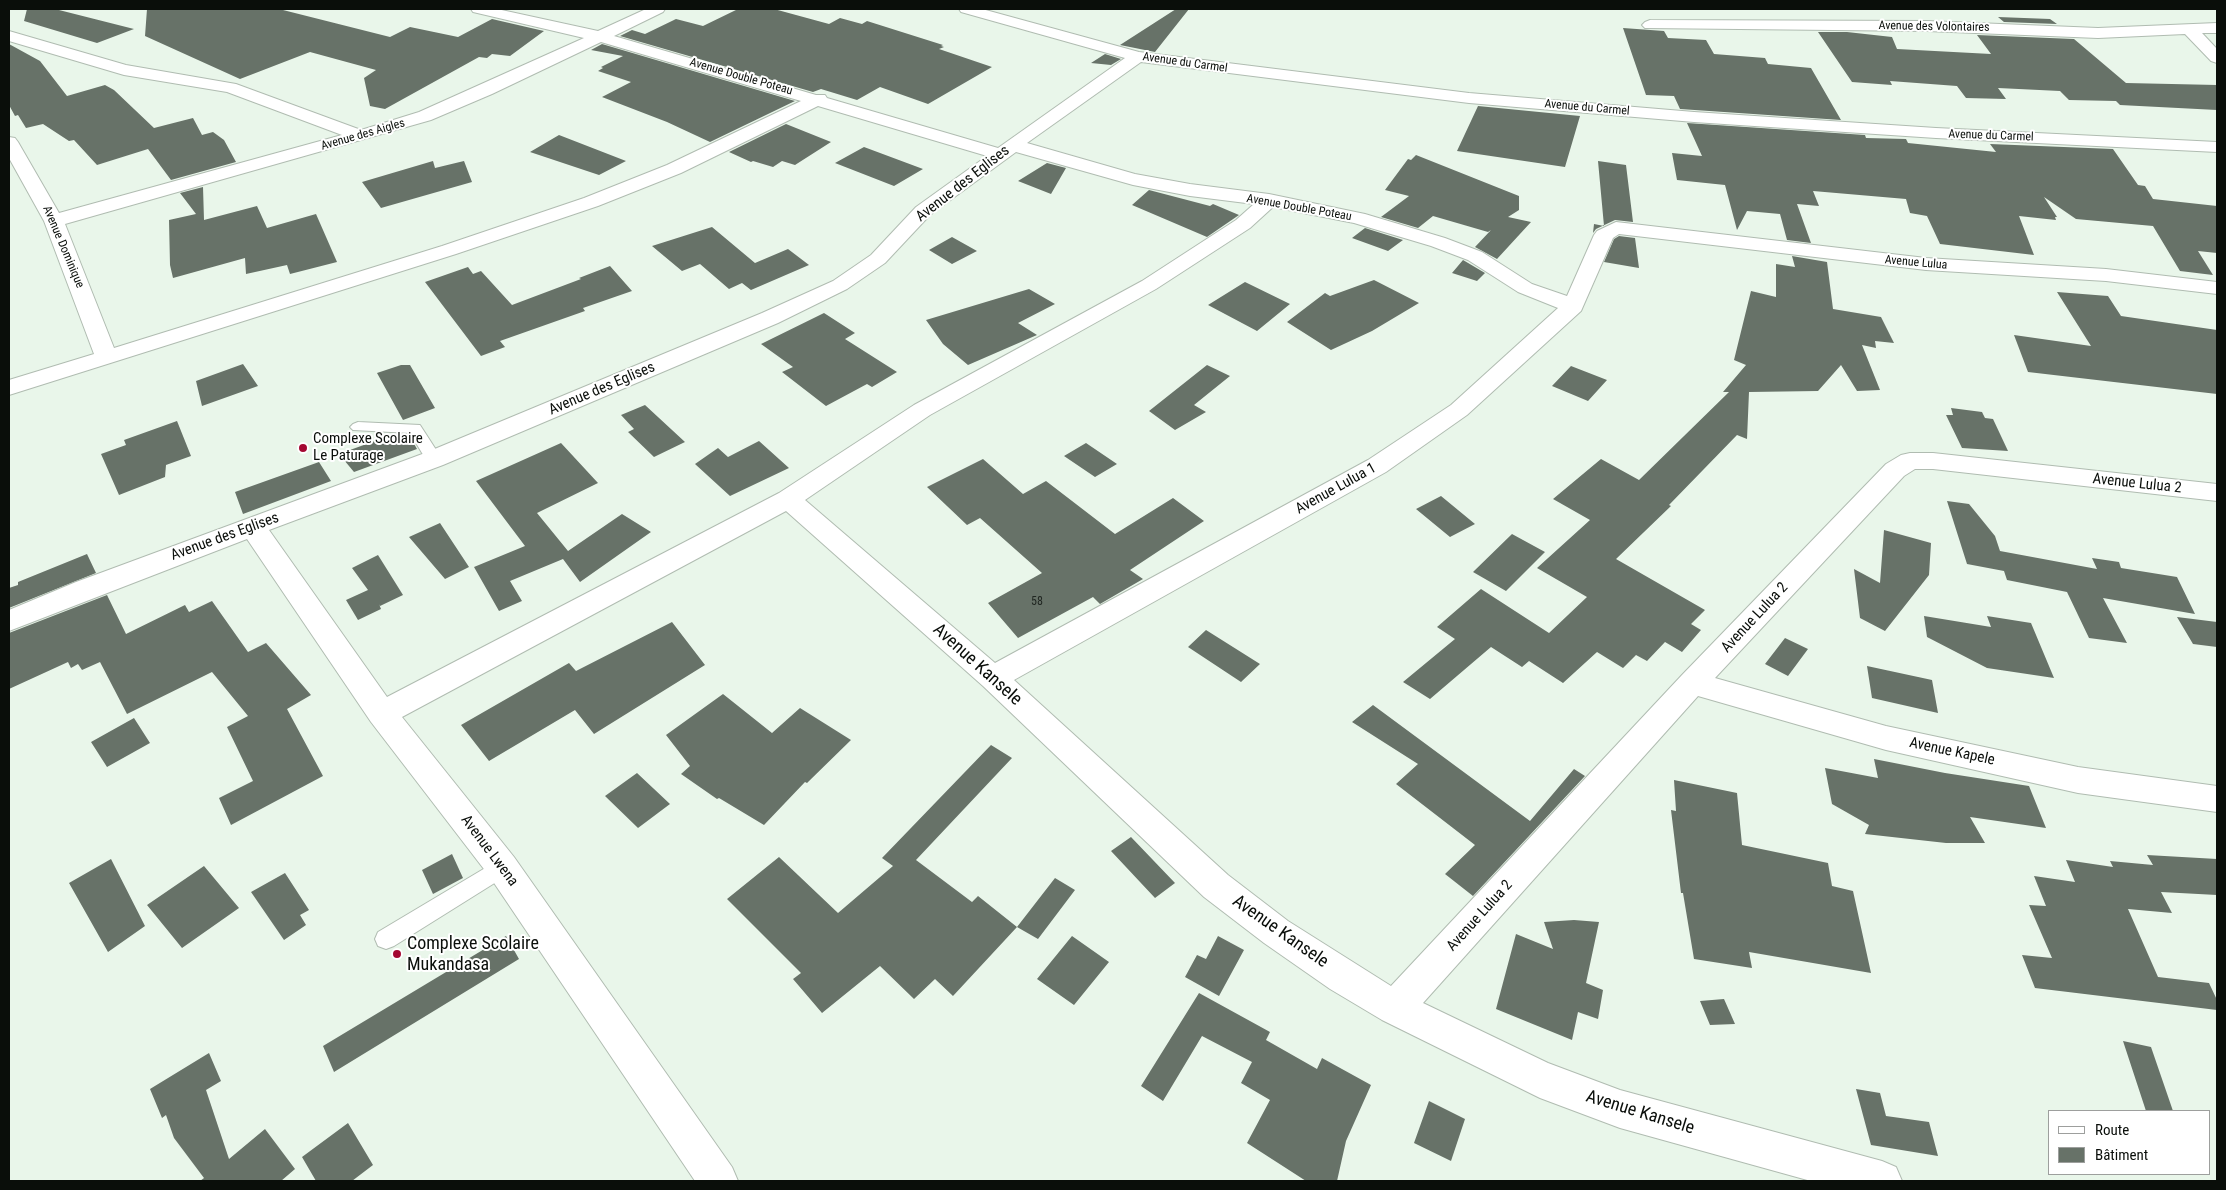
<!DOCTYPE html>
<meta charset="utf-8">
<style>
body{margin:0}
#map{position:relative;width:2226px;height:1190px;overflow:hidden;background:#e9f6ea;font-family:"Roboto Condensed",sans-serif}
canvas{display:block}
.frame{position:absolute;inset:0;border:10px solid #0a0e0a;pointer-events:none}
.legend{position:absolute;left:2048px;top:1110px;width:162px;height:65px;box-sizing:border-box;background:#fff;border:1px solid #9d9f9d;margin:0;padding:6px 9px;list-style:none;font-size:15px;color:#0a0e0a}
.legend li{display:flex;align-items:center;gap:10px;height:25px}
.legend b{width:25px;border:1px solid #9d9f9d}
</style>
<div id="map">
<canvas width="2226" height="1190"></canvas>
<div class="frame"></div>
<ul class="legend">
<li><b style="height:6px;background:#fff"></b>Route</li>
<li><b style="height:14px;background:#677268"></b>Bâtiment</li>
</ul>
</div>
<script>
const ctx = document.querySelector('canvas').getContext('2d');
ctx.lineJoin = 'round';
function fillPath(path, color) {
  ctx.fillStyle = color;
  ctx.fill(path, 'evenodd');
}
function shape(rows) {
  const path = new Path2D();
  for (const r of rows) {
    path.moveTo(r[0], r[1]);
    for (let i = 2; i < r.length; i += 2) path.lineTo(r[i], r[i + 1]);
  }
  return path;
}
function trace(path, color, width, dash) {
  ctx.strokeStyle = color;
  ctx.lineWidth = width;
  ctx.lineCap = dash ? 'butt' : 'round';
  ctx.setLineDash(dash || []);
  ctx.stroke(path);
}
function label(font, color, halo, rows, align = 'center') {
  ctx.font = font + ' "Roboto Condensed",sans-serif';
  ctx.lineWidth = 4;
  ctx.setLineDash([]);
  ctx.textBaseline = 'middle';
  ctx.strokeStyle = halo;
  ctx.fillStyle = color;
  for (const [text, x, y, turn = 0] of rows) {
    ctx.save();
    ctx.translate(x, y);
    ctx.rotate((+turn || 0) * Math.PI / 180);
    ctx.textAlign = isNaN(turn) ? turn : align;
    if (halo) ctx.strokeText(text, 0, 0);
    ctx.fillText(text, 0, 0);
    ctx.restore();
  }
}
fillPath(shape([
 [27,9,55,9,134,29,97,43,24,21],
 [147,9,279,9,390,37,410,27,458,37,492,19,544,31,510,56,492,54,487,58,479,57,385,109,370,106,364,78,376,70,310,52,240,79,145,36],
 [738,9,774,9,829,24,840,18,862,24,867,21,943,45,941,46,944,47,939,49,992,67,928,104,880,87,857,100,821,89,813,92,620,36,632,30,645,34,676,19,703,26],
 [1176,9,1189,9,1155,52,1120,45],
 [1998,17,2050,19,2057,24,2004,22],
 [1623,28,1664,31,1668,38,1706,40,1714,54,1765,58,1768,64,1811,68,1841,120,1680,109,1674,96,1646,95],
 [1818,32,1847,32,1892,37,1897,49,1991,54,1977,35,2074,39,2126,83,2217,85,2217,110,2120,105,2116,101,2069,100,2060,91,1998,88,2006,99,1966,98,1957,86,1890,81,1892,85,1852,82],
 [9,44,40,61,67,96,105,85,114,90,154,128,193,118,202,135,213,132,224,140,236,162,171,180,148,149,97,165,74,140,69,141,43,124,26,128,18,115,15,116,9,105],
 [602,44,795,101,710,142,667,122,602,97,631,82,598,71,603,68,601,67,623,56,591,50],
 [1105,54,1121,59,1111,65,1091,63],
 [1478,106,1580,116,1565,167,1457,151],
 [1687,123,1865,135,1866,138,1906,139,1908,143,1996,152,1990,144,2113,149,2138,185,2145,186,2153,199,2217,206,2217,253,2198,251,2213,275,2180,271,2153,226,2076,219,2044,197,2057,217,2055,217,2056,220,2019,216,2034,255,1940,244,1927,216,1910,213,1906,199,1813,191,1819,206,1797,204,1811,243,1787,240,1780,214,1747,211,1737,230,1725,185,1677,180,1672,153,1702,156],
 [786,124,831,142,795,165,782,161,773,167,753,161,751,162,729,152],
 [559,135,626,161,599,175,530,152],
 [864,147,923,169,894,186,835,163],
 [1416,155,1519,196,1519,210,1508,217,1531,222,1497,259,1475,247,1491,230,1488,232,1433,216,1418,228,1381,217,1409,196,1385,190,1408,159,1411,160],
 [433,161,435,168,464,161,472,182,381,208,362,182],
 [1598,161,1626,165,1633,222,1615,220,1596,229,1593,233,1594,224,1604,226],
 [1047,163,1066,168,1051,194,1018,181],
 [203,187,204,220,257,206,267,228,316,214,337,262,290,274,287,265,246,274,245,258,173,278,170,265,169,220,196,214,180,193],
 [1149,190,1210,206,1213,204,1239,215,1207,237,1132,205],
 [712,227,755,263,788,249,809,265,751,290,742,283,729,289,700,264,682,271,652,246],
 [1365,228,1403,240,1388,251,1352,238],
 [1619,236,1635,238,1639,268,1604,262,1614,239],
 [952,237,977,251,952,264,929,250],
 [1792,256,1827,262,1833,309,1881,317,1894,343,1875,341,1876,348,1862,345,1880,390,1857,391,1841,365,1818,391,1749,392,1747,439,1737,435,1669,505,1671,506,1616,559,1705,610,1691,624,1701,630,1682,652,1665,642,1647,661,1636,655,1623,668,1597,652,1563,683,1529,661,1522,667,1491,647,1430,699,1403,682,1455,639,1437,627,1481,589,1549,633,1587,597,1537,568,1590,520,1553,499,1601,459,1639,480,1729,392,1723,392,1746,365,1734,360,1751,291,1776,297,1776,264,1795,267],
 [1463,260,1485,273,1477,281,1452,273],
 [610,266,632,291,583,308,585,311,500,341,505,347,481,356,425,282,468,267,473,274,481,271,512,305,581,279,579,278],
 [1374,280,1419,303,1372,331,1331,350,1287,322,1325,293,1330,296],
 [1245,282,1290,304,1257,331,1208,305],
 [1029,289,1055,304,1018,323,1037,335,968,365,943,344,926,320],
 [2057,292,2108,296,2121,316,2217,330,2217,394,2028,372,2014,335,2091,346],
 [824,313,855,333,845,339,897,372,872,387,867,384,826,406,782,372,793,367,761,344],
 [243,364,258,386,202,406,196,381],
 [401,365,410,365,435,408,403,420,377,373],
 [1207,365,1230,376,1194,405,1206,412,1175,430,1149,411],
 [1571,366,1607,380,1588,401,1552,386],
 [645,405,685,442,654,457,628,432,634,429,621,415],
 [1951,408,1982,412,1985,418,1993,419,2008,451,1962,448,1946,415,1953,415],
 [177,421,191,456,166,465,165,477,119,495,101,454,126,445,124,440],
 [394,434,409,435,417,449,354,472,339,454],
 [759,441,789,468,730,496,695,464,718,448,728,457],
 [561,443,598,483,537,513,568,551,622,514,651,532,580,582,563,559,510,581,522,601,499,611,474,567,525,546,476,481],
 [1086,443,1117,464,1095,477,1064,456],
 [983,459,1023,494,1046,481,1115,534,1173,498,1204,521,1130,570,1143,579,1100,604,1093,597,1018,638,988,603,1042,573,980,518,967,525,927,487],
 [319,462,331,481,243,514,235,492],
 [1441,496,1475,524,1450,537,1416,509],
 [1947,501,1969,504,1995,536,2000,551,2097,569,2092,558,2119,562,2121,568,2177,577,2195,614,2103,598,2127,643,2089,638,2067,592,2007,580,2004,571,1967,564],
 [440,523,469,567,445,579,409,537],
 [1884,530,1931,543,1929,575,1885,631,1860,618,1854,569,1880,583],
 [1512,534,1545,552,1506,591,1473,572],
 [87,554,96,573,9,608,9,588,18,585,18,582],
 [378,555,403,595,380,606,379,604,381,609,358,620,346,600,368,590,352,568],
 [107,595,126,634,185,605,189,612,212,601,248,652,266,643,311,695,287,709,323,776,231,825,219,798,253,781,227,727,248,716,212,672,127,714,100,662,82,670,78,664,71,668,68,662,9,689,9,633],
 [1924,616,1991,627,1987,616,2031,623,2054,678,1987,668,1927,637],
 [2177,617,2217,622,2217,647,2193,644],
 [672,622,705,665,594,734,575,710,489,761,461,725,569,663,576,671],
 [1206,630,1260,664,1241,682,1188,647],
 [1785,638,1808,649,1788,676,1765,664],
 [1867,666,1932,680,1938,713,1872,698],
 [723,694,772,733,800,708,851,740,807,783,805,782,764,825,719,798,717,799,681,774,690,766,666,735],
 [1373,705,1530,821,1574,769,1585,776,1473,896,1445,874,1475,845,1396,784,1418,764,1352,722],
 [134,718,150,743,107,767,91,742],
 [991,745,1012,758,916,860,972,902,978,896,1017,927,953,996,935,979,914,999,880,966,822,1013,793,979,801,973,727,899,779,857,838,913,893,866,882,858],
 [1874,759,1945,773,2029,786,2046,828,1970,817,1985,843,1946,843,1865,834,1869,825,1832,804,1825,768,1878,778],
 [637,773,670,804,638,828,605,796],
 [1674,780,1737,793,1742,845,1828,863,1832,886,1853,891,1871,973,1749,952,1752,968,1694,959,1683,893,1681,893,1671,810,1676,811],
 [1131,837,1175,883,1155,898,1111,851],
 [452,854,463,878,433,894,422,870],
 [2147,855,2217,859,2217,895,2161,892,2172,913,2128,909,2158,977,2209,983,2217,1000,2217,1010,2035,988,2022,955,2052,958,2029,905,2046,906,2034,876,2075,882,2066,860,2113,867,2110,861,2153,865],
 [111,859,145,926,108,952,69,883],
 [204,866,239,908,182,948,147,905],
 [285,873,309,910,300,915,306,925,284,940,251,892],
 [1055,878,1075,890,1038,939,1017,927],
 [1574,920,1599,922,1586,983,1603,990,1598,1019,1578,1012,1572,1040,1496,1009,1516,934,1553,949,1544,922],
 [506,936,519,959,334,1072,323,1046],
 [1072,936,1109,962,1074,1005,1037,979],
 [1218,936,1244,950,1219,996,1185,977,1197,955,1206,959],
 [1199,993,1270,1032,1266,1040,1317,1069,1322,1058,1371,1085,1346,1141,1337,1181,1306,1181,1247,1143,1270,1100,1241,1083,1252,1062,1202,1036,1163,1101,1141,1086],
 [1724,999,1735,1024,1710,1025,1700,1001],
 [2123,1041,2151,1047,2173,1111,2146,1111],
 [209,1053,221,1081,206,1090,229,1159,265,1129,295,1169,281,1181,200,1181,204,1178,174,1138,166,1115,162,1118,150,1089],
 [1856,1089,1880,1093,1886,1116,1929,1122,1938,1156,1871,1145],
 [1429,1101,1465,1119,1451,1161,1414,1143],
 [348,1123,373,1165,352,1181,316,1181,302,1157]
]), '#677268');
const service = shape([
 [358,422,420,425,442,459,440,463,428,463,410,433,353,430,350,427,353,424,358,422],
 [502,858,509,860,513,867,509,874,394,946,386,949,378,946,375,939,378,932,502,858]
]);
const minor = shape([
 [471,9,497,9,598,31,646,9,665,9,663,12,614,36,816,95,825,95,827,98,998,148,1125,58,961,12,959,9,982,9,1139,52,1469,93,1694,112,1936,128,2217,142,2217,152,1936,138,1694,122,1469,103,1141,62,1027,143,1135,174,1190,184,1269,194,1365,214,1445,238,1482,252,1532,284,1567,296,1594,235,1597,231,1616,222,1926,258,2106,269,2217,282,2217,294,2106,281,1926,270,1619,234,1613,238,1581,311,1467,415,1386,472,1014,680,1228,875,1288,921,1391,986,1682,675,1886,464,1901,455,1910,453,1933,453,2217,484,2217,501,1933,469,1915,469,1904,476,1715,678,1886,726,2078,767,2217,786,2217,812,2078,793,1886,750,1698,696,1423,1003,1548,1063,1620,1090,1882,1161,1896,1167,1902,1181,1811,1181,1620,1128,1540,1098,1382,1020,1330,989,1264,943,1204,897,983,686,786,511,402,717,514,857,732,1167,738,1181,695,1181,490,877,371,722,247,539,9,631,9,610,76,582,425,453,762,313,833,281,871,255,916,207,987,156,818,106,681,173,598,206,456,254,9,395,9,380,94,354,44,221,9,158,9,137,15,138,18,142,59,213,342,135,227,92,124,75,9,41,9,31,126,65,236,84,361,130,419,112,584,38,473,12,471,9],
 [601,42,801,101,667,165,584,198,442,246,114,348,65,224,431,120,492,94,601,42],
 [1016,152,1133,185,1190,196,1254,204,1236,220,1142,281,914,405,779,493,387,697,269,530,443,465,778,323,847,289,885,263,930,215,1016,152],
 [1273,207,1354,223,1431,246,1468,260,1518,292,1558,308,1451,405,1368,460,995,663,805,500,930,415,1156,289,1250,228,1273,207],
 [1650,20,1927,21,2098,28,2217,23,2217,33,2202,33,2217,49,2217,63,2211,61,2185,34,2098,38,1927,31,1645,28,1642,25,1645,22,1650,20]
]);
trace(service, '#b0bcb1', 2);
trace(minor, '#b0bcb1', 2);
fillPath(service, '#fff');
fillPath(minor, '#fff');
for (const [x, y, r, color] of [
 [303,448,5,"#a40832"],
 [397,954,5,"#a40832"]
]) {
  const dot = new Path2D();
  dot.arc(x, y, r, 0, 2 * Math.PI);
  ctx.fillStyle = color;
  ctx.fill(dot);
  trace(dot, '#fff', 2);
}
label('12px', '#0a0e0a', '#fff', [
 ["Avenue des Volontaires",1934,27,1],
 ["Avenue du Carmel",1185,63,8],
 ["Avenue Double Poteau",741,77,16],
 ["Avenue du Carmel",1587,108,5],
 ["Avenue des Aigles",363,135,-16],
 ["Avenue du Carmel",1991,136,2],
 ["Avenue Double Poteau",1299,208,10],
 ["Avenue Dominique",63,247,67],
 ["Avenue Lulua",1916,263,5]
]);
label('12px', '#212722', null, [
 ["58",1037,602]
]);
label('15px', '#0a0e0a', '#fff', [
 ["Avenue des Eglises",963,184,-38],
 ["Avenue des Eglises",602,389,-23],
 ["Avenue Lulua 2",2137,484,6],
 ["Avenue Lulua 1",1336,489,-29],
 ["Avenue des Eglises",225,537,-20],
 ["Avenue Lulua 2",1755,618,-47],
 ["Avenue Kapele",1952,752,12],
 ["Avenue Lwena",489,851,53],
 ["Avenue Lulua 2",1480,916,-48]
]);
label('15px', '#0a0e0a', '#fff', [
 ["Complexe Scolaire",313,439],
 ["Le Paturage",313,456]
], 'left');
label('18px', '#0a0e0a', '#fff', [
 ["Avenue Kansele",977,665,42],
 ["Avenue Kansele",1280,932,35],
 ["Avenue Kansele",1640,1113,17]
]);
label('18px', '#0a0e0a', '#fff', [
 ["Complexe Scolaire",407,944],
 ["Mukandasa",407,965]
], 'left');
</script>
